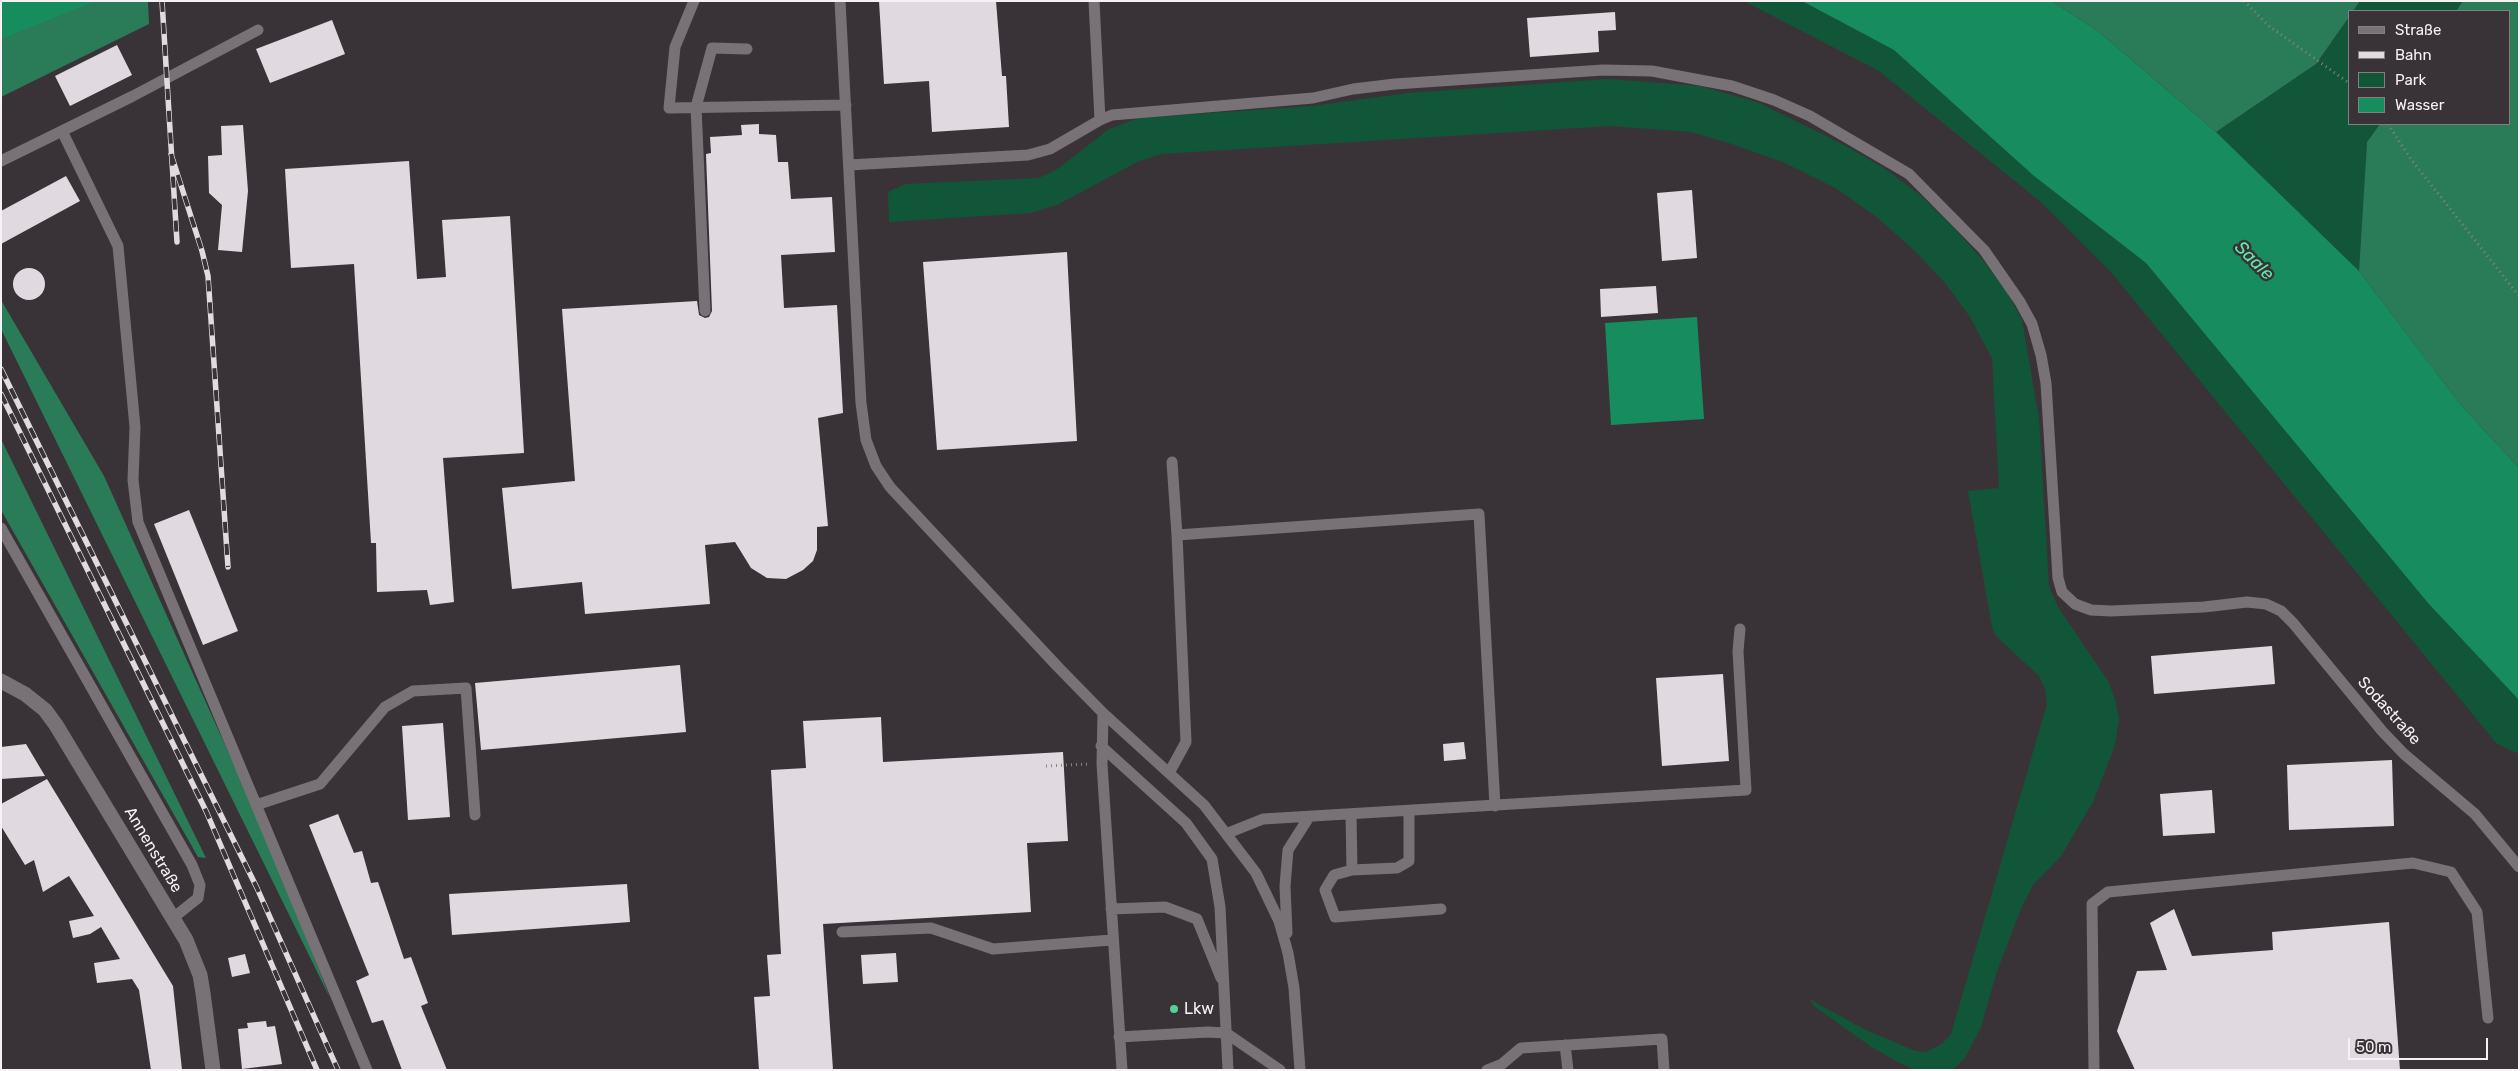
<!DOCTYPE html>
<meta charset="utf-8">
<style>
body{margin:0}
#map{position:relative;width:2520px;height:1071px;overflow:hidden;background:#393338;font-family:Rubik,sans-serif}
canvas{display:block}
.frame{position:absolute;inset:0;border:2px solid #f5f1f4;pointer-events:none}
.legend{position:absolute;left:2348px;top:10px;width:162px;height:115px;box-sizing:border-box;background:#393338;border:1px solid #847f83;margin:0;padding:6px 9px;list-style:none;font-size:15px;color:#f5f1f4}
.legend li{display:flex;align-items:center;gap:10px;height:25px}
.legend b{width:25px;border:1px solid #847f83}
.scale{position:absolute;left:2348px;top:1038px;width:140px;height:22px;box-sizing:border-box;border:2px solid #f5f1f4;border-top:0;padding-left:6px;font-size:15px;line-height:18px;white-space:nowrap;color:#f5f1f4;-webkit-text-stroke:4px #393338;paint-order:stroke}
</style>
<div id="map">
<canvas width="2520" height="1071"></canvas>
<div class="frame"></div>
<ul class="legend">
<li><b style="height:6px;background:#787277"></b>Straße</li>
<li><b style="height:6px;background:#e0dbdf"></b>Bahn</li>
<li><b style="height:14px;background:#12563a"></b>Park</li>
<li><b style="height:14px;background:#178d5f"></b>Wasser</li>
</ul>
<div class="scale">50 m</div>
</div>
<script>
const ctx = document.querySelector('canvas').getContext('2d');
ctx.lineJoin = 'round';
function fillPath(path, color) {
  ctx.fillStyle = color;
  ctx.fill(path, 'evenodd');
}
function shape(rows) {
  const path = new Path2D();
  for (const r of rows) {
    if (r.length === 3) {
      path.moveTo(r[0] + r[2], r[1]);
      path.arc(r[0], r[1], r[2], 0, 2 * Math.PI);
      continue;
    }
    path.moveTo(r[0], r[1]);
    for (let i = 2; i < r.length; i += 2) path.lineTo(r[i], r[i + 1]);
  }
  return path;
}
function trace(path, color, width, dash) {
  ctx.strokeStyle = color;
  ctx.lineWidth = width;
  ctx.lineCap = dash ? 'butt' : 'round';
  ctx.setLineDash(dash || []);
  ctx.stroke(path);
}
function label(font, color, halo, rows, align = 'center') {
  ctx.font = font + ' Rubik,sans-serif';
  ctx.lineWidth = 5;
  ctx.setLineDash([]);
  ctx.textBaseline = 'middle';
  ctx.strokeStyle = halo;
  ctx.fillStyle = color;
  for (const [text, x, y, turn = 0] of rows) {
    ctx.save();
    ctx.translate(x, y);
    ctx.rotate((+turn || 0) * Math.PI / 180);
    ctx.textAlign = isNaN(turn) ? turn : align;
    if (halo) ctx.strokeText(text, 0, 0);
    ctx.fillText(text, 0, 0);
    ctx.restore();
  }
}
fillPath(shape([
 [1744,1,1802,1,1894,50,2034,176,2146,263,2428,603,2519,700,2519,754,2497,744,2111,272,2042,203,1879,71],
 [2360,1,2463,1,2456,11,2353,11],
 [2349,17,2349,124,2380,124,2367,142,2359,271,2216,132,2316,64],
 [1608,79,1700,86,1757,102,1846,146,1887,170,1920,195,1951,225,1982,259,2007,292,2022,320,2039,419,2049,587,2058,607,2108,681,2115,699,2119,718,2115,745,2093,802,2061,856,2033,885,2022,906,1996,974,1981,1027,1965,1058,1952,1070,1916,1070,1900,1063,1870,1046,1814,1006,1809,999,1864,1029,1915,1051,1926,1052,1934,1048,1943,1043,1951,1034,2047,704,2045,689,2039,676,1996,636,1992,627,1968,491,1999,488,1992,358,1970,317,1946,284,1915,251,1878,218,1837,189,1785,163,1732,144,1691,132,1610,126,1161,154,1137,162,1057,205,1031,213,889,222,888,192,905,184,1039,178,1059,168,1109,129,1139,118,1312,106,1408,93]
]), '#12563a');
fillPath(shape([
 [84,1,148,1,149,24,1,97,1,28],
 [2052,1,2360,1,2353,11,2349,11,2349,17,2316,64,2216,132,2099,32],
 [2463,1,2519,1,2519,468,2461,405,2359,271,2367,142,2380,124,2509,124,2509,11,2456,11],
 [1,300,104,476,275,856,330,998,1,329],
 [1,439,206,858,198,857,1,510]
]), '#2a7b57');
fillPath(shape([
 [1,1,96,1,1,39],
 [1802,1,2052,1,2099,32,2216,132,2359,271,2461,405,2519,468,2519,700,2428,603,2146,263,2034,176,1894,50],
 [1697,317,1704,419,1611,425,1605,323]
]), '#178d5f');
fillPath(shape([
 [879,1,996,1,1002,76,1006,76,1009,127,932,132,929,81,884,84],
 [1615,12,1616,30,1598,31,1599,52,1530,57,1527,18],
 [332,20,345,54,270,83,256,49],
 [117,45,132,75,70,106,55,76],
 [759,124,759,134,776,135,778,162,788,162,791,199,832,197,835,252,781,255,784,308,837,305,843,413,818,418,828,526,817,527,817,550,813,561,803,570,786,579,767,578,751,568,735,542,705,545,710,604,585,614,582,582,512,589,502,488,575,481,562,309,697,301,699,315,705,318,709,317,712,311,706,154,711,153,710,137,742,135,741,125],
 [243,125,248,191,242,252,218,250,222,205,209,193,208,156,222,155,221,126],
 [409,161,417,279,446,277,442,220,510,216,524,453,443,458,454,602,430,605,427,590,377,592,376,543,371,543,354,264,291,268,285,169],
 [66,176,80,201,1,244,1,211],
 [1692,190,1697,258,1662,261,1657,193],
 [1067,252,1077,441,937,450,923,262],
 [29,284,16],
 [1656,286,1658,313,1601,317,1600,289],
 [189,510,238,631,203,645,154,524],
 [2272,646,2275,684,2154,694,2151,656],
 [680,665,686,732,481,750,475,683],
 [1723,674,1729,761,1662,766,1656,678],
 [881,717,883,762,1063,752,1068,841,1027,843,1031,912,823,924,833,1070,759,1070,754,997,770,996,767,955,781,954,771,770,806,768,803,721],
 [443,723,450,817,408,820,402,726],
 [1464,742,1466,759,1444,761,1443,744],
 [26,744,45,776,1,779,1,747],
 [2392,760,2394,826,2289,830,2287,765],
 [47,779,173,986,182,1070,151,1070,139,990,132,979,97,983,94,963,120,959,101,927,90,934,73,938,69,921,94,916,69,876,43,892,34,860,25,865,1,826,1,804],
 [2212,790,2215,833,2163,836,2160,794],
 [338,814,354,853,362,851,371,883,378,882,404,959,411,957,428,1003,421,1006,447,1070,402,1070,383,1020,372,1023,356,981,369,975,309,825],
 [627,884,630,922,452,935,449,894],
 [2174,909,2192,956,2273,950,2272,932,2389,922,2400,1070,2135,1070,2117,1031,2137,971,2167,970,2150,923],
 [896,953,898,982,863,984,861,955],
 [245,954,250,973,232,977,228,958],
 [266,1021,267,1027,275,1026,282,1064,242,1069,238,1029,248,1028,247,1023]
]), '#e1d9e0');
trace(shape([
 [2244,1,2269,26,2349,83],
 [2388,124,2410,158,2519,296],
 [1046,766,1089,764]
]), '#898488', 3, [1, 4]);
trace(shape([
 [694,1,675,47,669,108,846,105],
 [840,1,861,403,866,440,876,466,890,487,1058,667,1103,713,1204,805,1256,873,1279,921,1288,953,1294,988,1300,1070],
 [1094,1,1100,120],
 [62,131,118,246,135,427,133,480,138,522,367,1070],
 [1,161,133,96,258,30],
 [849,165,1028,155,1050,149,1100,120,1112,115,1313,98,1353,89,1395,84,1603,70,1652,71,1732,86,1774,100,1810,116,1909,174,1984,250,2020,302,2032,324,2041,355,2046,383,2058,578,2062,592,2075,604,2091,610,2111,611,2204,607,2247,602,2266,604,2281,611,2293,623,2382,731,2404,754,2475,814,2519,867],
 [705,311,696,107,712,48,747,49],
 [1172,462,1177,535],
 [1,528,192,865,200,885,198,898,173,918],
 [1103,713,1102,764,1122,1070],
 [1101,746,1186,823,1212,859,1220,907,1228,1070],
 [1169,773,1186,742,1177,535,1479,514,1495,806],
 [256,805,320,784,385,707,413,691,466,688,475,815],
 [1409,811,1409,861,1397,868,1352,870,1334,875,1325,890,1335,917,1441,909],
 [1351,815,1352,870],
 [1228,833,1263,819,1746,790,1738,651,1740,629],
 [1111,909,1165,907,1197,919,1221,978],
 [842,932,931,928,993,949,1112,940],
 [1287,933,1285,886,1288,850,1309,817],
 [1119,1037,1208,1032,1226,1033,1280,1070],
 [1565,1045,1568,1070],
 [1487,1070,1502,1064,1521,1048,1662,1039,1664,1070],
 [2094,1070,2092,904,2108,892,2413,863,2451,872,2477,912,2488,1018]
]), '#787277', 11);
trace(shape([
 [1,681,25,694,45,710,56,725,186,940,200,975,203,993,213,1070]
]), '#787277', 15);
const rail = shape([
 [162,1,177,242],
 [171,154,202,251,208,276,228,567],
 [1,369,257,888,338,1070],
 [1,394,206,811,317,1070]
]);
trace(rail, '#e0dbdf', 5.5);
trace(rail, '#393338', 4, [11]);
for (const [x, y, r, color] of [
 [1174,1009,5,"#50d398"]
]) {
  const dot = new Path2D();
  dot.arc(x, y, r, 0, 2 * Math.PI);
  ctx.fillStyle = color;
  ctx.fill(dot);
  trace(dot, '#393338', 2);
}
label('16px', '#f5f1f4', '#393338', [
 ["Sodastraße",2389,711,48],
 ["Annenstraße",153,850,59]
]);
label('16px', '#f5f1f4', '#393338', [
 ["Lkw",1184,1009]
], 'left');
label('italic 18px', '#5feaaa', '#393338', [
 ["Saale",2254,261,45]
]);
</script>
